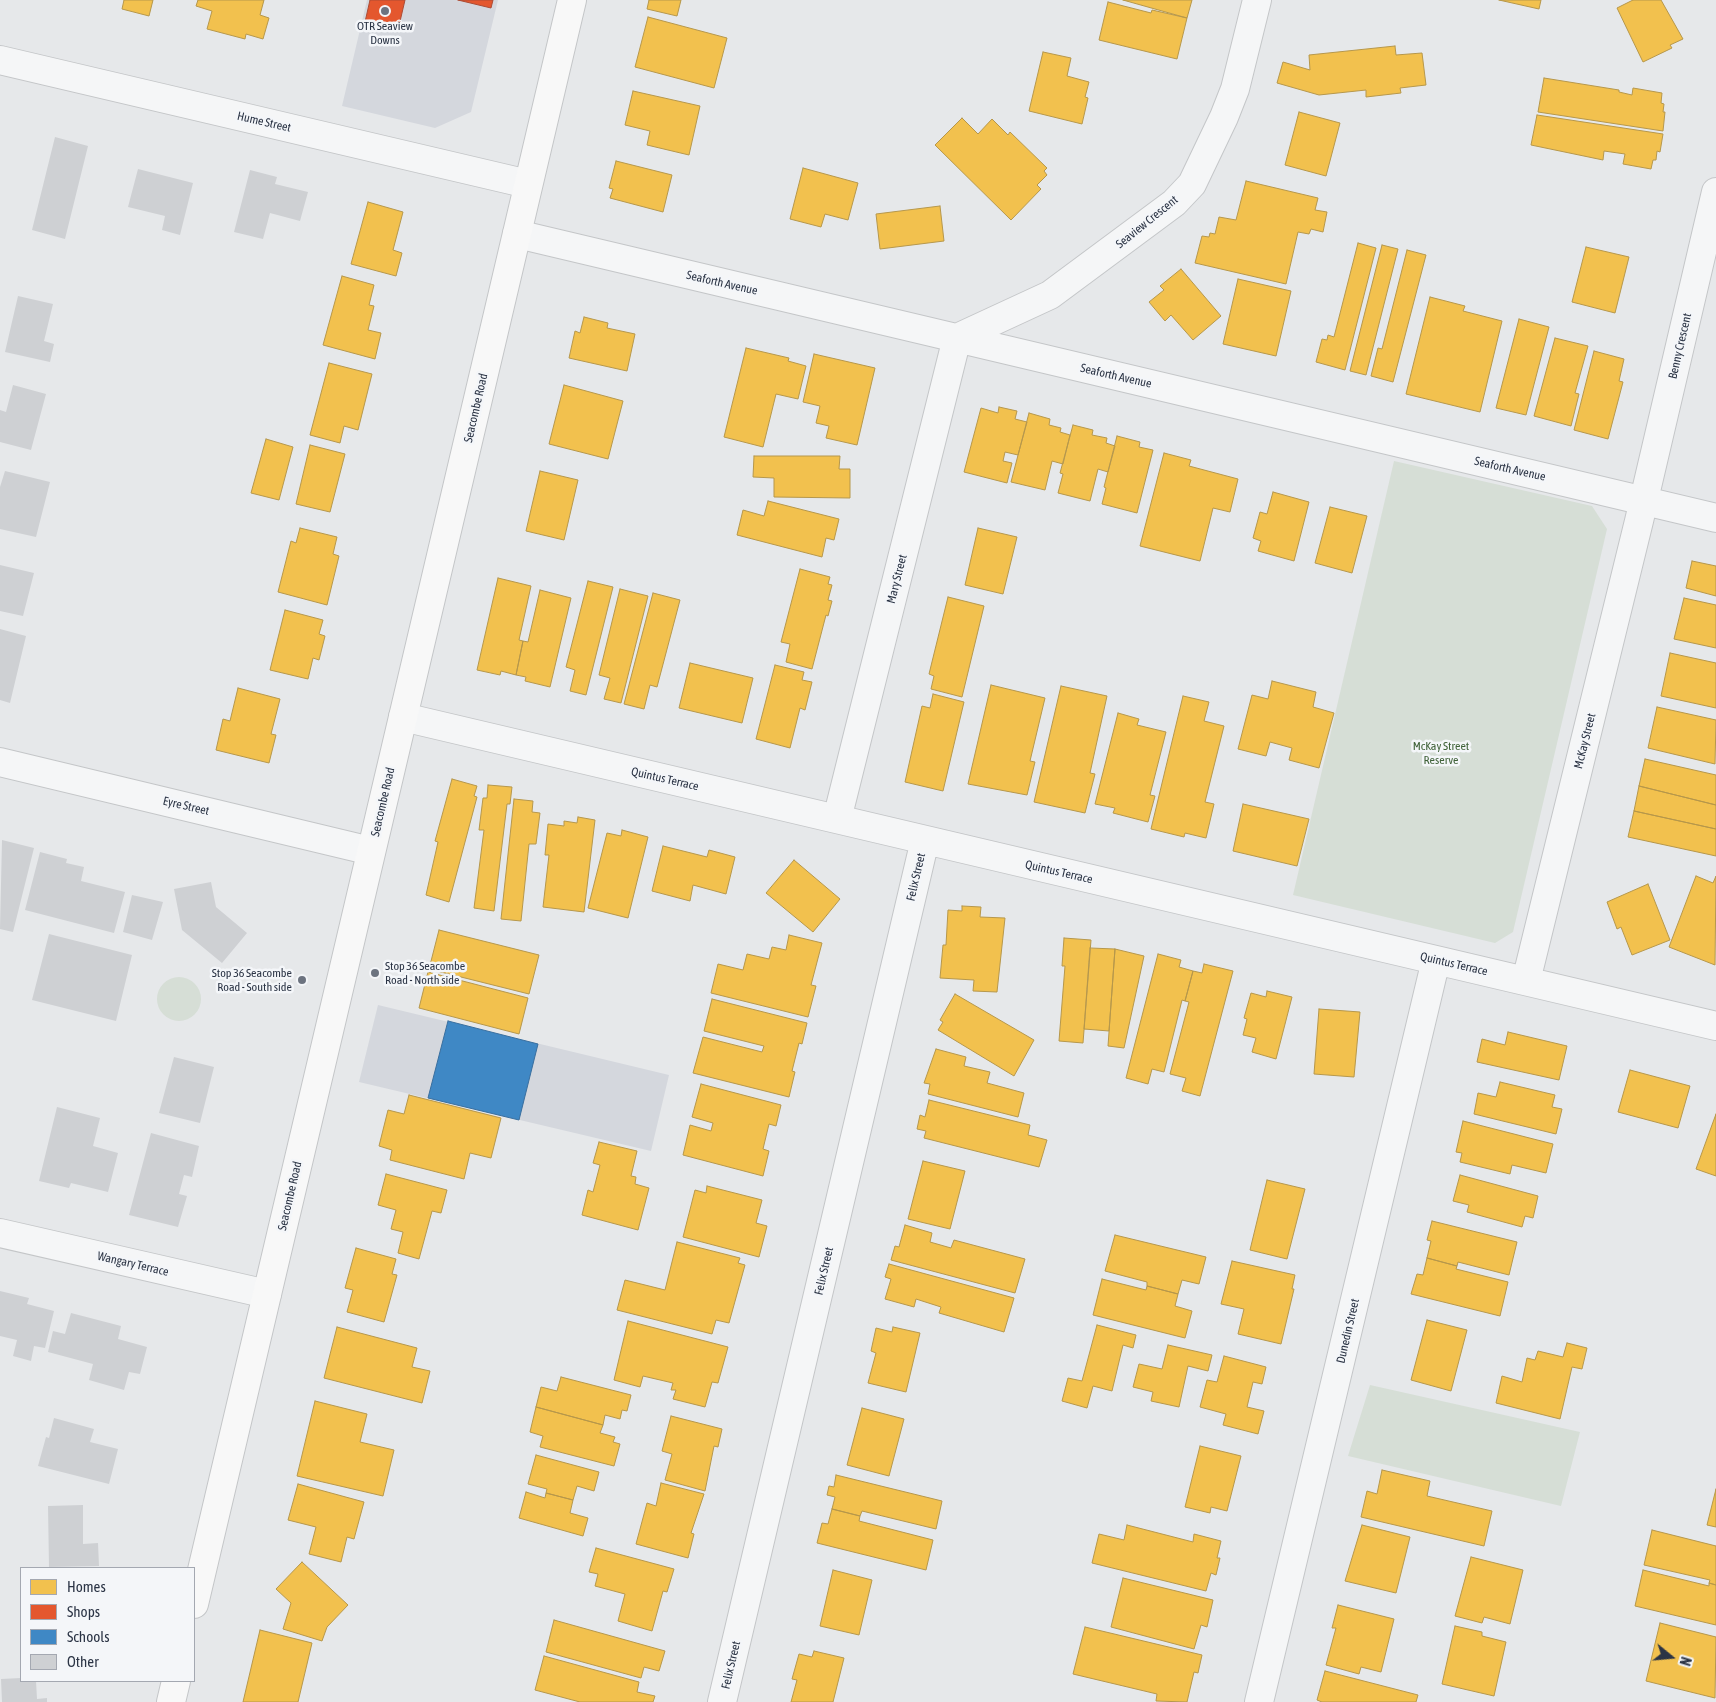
<!DOCTYPE html>
<style>
body{margin:0}
#map{position:relative;width:1716px;height:1702px;overflow:hidden;background:#e6e8ea;font-family:"Asap Condensed",sans-serif}
canvas{display:block}
.legend{position:absolute;left:20px;top:1567px;width:175px;height:115px;box-sizing:border-box;background:#f4f6f9;border:1px solid #a4a8b1;margin:0;padding:6px 9px;list-style:none;font-size:15px;color:#2b3445}
.legend li{display:flex;align-items:center;gap:10px;height:25px}
.legend b{width:25px;border:1px solid #a4a8b1}
.north{position:absolute;left:1646px;top:1632px;width:50px;height:50px;-webkit-text-stroke:4px #f4f6f9;paint-order:stroke;rotate:107deg;font-size:14px;font-weight:700;line-height:20px;text-align:center;color:#2b3445}
.north::after{content:'';display:block;margin:auto;width:18px;height:22px;background:#2b3445;clip-path:polygon(50% 0,100% 100%,50% 72%,0 100%)}
</style>
<div id="map">
<canvas width="1716" height="1702"></canvas>
<ul class="legend">
<li><b style="height:14px;background:#f2c14e"></b>Homes</li>
<li><b style="height:14px;background:#e4572e"></b>Shops</li>
<li><b style="height:14px;background:#3f88c5"></b>Schools</li>
<li><b style="height:14px;background:#ced0d3"></b>Other</li>
</ul>
<div class="north">N</div>
</div>
<script>
const ctx = document.querySelector('canvas').getContext('2d');
ctx.lineJoin = 'round';
function fillPath(path, color) {
  ctx.fillStyle = color;
  ctx.fill(path, 'evenodd');
}
function shape(rows) {
  const path = new Path2D();
  for (const r of rows) {
    if (r.length === 3) {
      path.moveTo(r[0] + r[2], r[1]);
      path.arc(r[0], r[1], r[2], 0, 2 * Math.PI);
      continue;
    }
    path.moveTo(r[0], r[1]);
    for (let i = 2; i < r.length; i += 2) path.lineTo(r[i], r[i + 1]);
  }
  return path;
}
function trace(path, color, width, dash) {
  ctx.strokeStyle = color;
  ctx.lineWidth = width;
  ctx.lineCap = dash ? 'butt' : 'round';
  ctx.setLineDash(dash || []);
  ctx.stroke(path);
}
function label(font, color, halo, rows, align = 'center') {
  ctx.font = font + ' "Asap Condensed",sans-serif';
  ctx.lineWidth = 5;
  ctx.setLineDash([]);
  ctx.textBaseline = 'middle';
  ctx.strokeStyle = halo;
  ctx.fillStyle = color;
  for (const [text, x, y, turn = 0] of rows) {
    ctx.save();
    ctx.translate(x, y);
    ctx.rotate((+turn || 0) * Math.PI / 180);
    ctx.textAlign = isNaN(turn) ? turn : align;
    if (halo) ctx.strokeText(text, 0, 0);
    ctx.fillText(text, 0, 0);
    ctx.restore();
  }
}
fillPath(shape([
 [367,0,498,0,471,112,435,128,342,106],
 [378,1005,669,1075,651,1151,359,1082]
]), '#d4d7dd');
fillPath(shape([
 [1394,461,1592,506,1607,529,1513,932,1495,943,1293,895],
 [179,999,22],
 [1370,1385,1580,1432,1561,1506,1348,1456]
]), '#d6ded6');
const homes = shape([
 [124,0,153,0,149,16,122,9,124,0],
 [198,0,264,0,260,15,269,18,263,39,246,34,245,39,207,29,212,11,196,6,198,0],
 [649,0,681,0,677,16,647,9,649,0],
 [1123,0,1192,0,1187,18,1123,0],
 [1499,0,1541,0,1539,9,1499,0],
 [1633,0,1661,0,1683,39,1670,45,1672,48,1643,62,1617,8,1633,0],
 [1108,2,1151,13,1152,10,1187,18,1177,59,1099,40,1108,2],
 [648,17,727,38,714,88,635,67,648,17],
 [1395,46,1396,55,1422,53,1426,85,1400,88,1401,93,1366,97,1366,90,1319,95,1277,83,1283,62,1310,70,1309,55,1395,46],
 [1043,52,1071,58,1067,76,1089,82,1085,97,1088,98,1082,124,1029,111,1043,52],
 [1544,78,1619,90,1619,92,1632,95,1633,88,1662,93,1661,103,1664,104,1663,112,1665,112,1663,131,1538,112,1544,78],
 [633,91,700,106,689,155,647,145,650,131,625,125,633,91],
 [1299,112,1340,123,1326,176,1285,165,1299,112],
 [1537,115,1663,134,1660,152,1657,151,1656,160,1653,160,1651,169,1623,164,1625,154,1604,151,1603,160,1531,145,1537,115],
 [962,118,978,134,992,119,1008,135,1010,132,1047,168,1044,171,1047,175,1037,185,1041,189,1011,220,935,145,962,118],
 [616,161,672,175,663,212,610,198,613,189,609,188,616,161],
 [803,168,858,183,848,220,825,214,821,227,790,219,803,168],
 [1246,181,1318,198,1315,210,1327,212,1323,232,1311,229,1309,234,1298,232,1286,284,1195,263,1202,236,1209,237,1210,233,1215,234,1219,217,1236,220,1246,181],
 [368,202,403,212,393,250,402,253,396,276,351,264,368,202],
 [940,206,944,241,880,249,876,214,940,206],
 [1358,243,1376,248,1345,370,1316,362,1322,339,1327,340,1328,335,1334,337,1358,243],
 [1382,245,1398,249,1366,375,1350,371,1382,245],
 [1586,247,1629,257,1615,313,1572,302,1586,247],
 [1407,250,1426,255,1393,382,1371,376,1378,348,1382,349,1407,250],
 [1181,269,1221,316,1193,340,1171,315,1165,321,1149,302,1164,290,1160,286,1181,269],
 [342,276,374,285,369,305,374,306,368,330,381,333,375,359,323,345,342,276],
 [1238,279,1291,291,1276,356,1223,344,1238,279],
 [1430,297,1465,306,1463,311,1502,321,1480,412,1406,394,1430,297],
 [584,317,608,323,607,328,635,334,627,371,569,358,575,331,580,333,584,317],
 [1519,319,1549,327,1526,415,1496,408,1519,319],
 [1555,338,1588,346,1575,393,1579,394,1571,426,1534,416,1555,338],
 [746,348,789,358,788,361,806,366,798,399,776,394,763,447,724,437,746,348],
 [1594,351,1624,359,1619,381,1623,382,1608,439,1574,430,1594,351],
 [814,354,875,368,857,445,826,438,829,426,816,423,820,406,803,402,814,354],
 [329,363,372,374,358,430,344,426,340,443,310,435,329,363],
 [564,385,623,401,608,459,549,444,564,385],
 [999,407,1017,411,1015,419,1027,422,1018,455,1005,452,1003,461,1012,463,1007,483,964,472,981,408,998,413,999,407],
 [1029,413,1050,419,1049,425,1061,428,1060,432,1070,435,1063,464,1052,461,1045,490,1011,482,1029,413],
 [1073,425,1093,430,1092,435,1107,438,1106,443,1115,446,1108,472,1098,469,1090,501,1058,493,1063,474,1060,473,1073,425],
 [1117,436,1140,442,1139,447,1153,450,1137,513,1102,504,1106,488,1104,487,1117,436],
 [266,439,293,447,279,500,251,493,266,439],
 [310,445,345,454,330,512,296,504,310,445],
 [1164,453,1191,460,1189,466,1238,479,1230,512,1213,508,1200,561,1140,546,1164,453],
 [754,456,840,456,839,469,850,469,850,498,774,497,774,478,753,477,754,456],
 [540,471,578,480,564,540,526,531,540,471],
 [1273,492,1309,502,1294,561,1258,551,1261,541,1253,538,1260,512,1267,514,1273,492],
 [768,501,839,519,834,540,826,538,822,557,737,535,743,510,764,516,768,501],
 [1330,507,1367,516,1352,573,1315,563,1330,507],
 [300,528,337,537,333,554,339,556,327,605,278,592,291,541,296,543,300,528],
 [978,528,1017,537,1003,594,965,585,978,528],
 [1692,561,1716,566,1716,596,1686,588,1692,561],
 [800,569,830,577,828,584,832,585,828,600,832,601,828,616,826,615,812,669,786,662,790,644,781,642,800,569],
 [498,578,531,586,519,640,523,641,516,675,501,671,500,675,477,670,498,578],
 [588,581,613,587,586,695,570,691,575,670,566,667,588,581],
 [620,589,648,596,621,703,604,699,610,678,599,675,620,589],
 [540,590,571,598,550,687,525,681,526,677,516,675,523,641,528,642,540,590],
 [653,593,680,600,657,687,650,685,644,709,624,704,653,593],
 [948,597,984,606,962,697,931,689,934,676,929,674,948,597],
 [1684,598,1716,605,1716,648,1674,639,1684,598],
 [285,610,323,620,319,634,325,636,319,660,313,658,308,679,270,670,285,610],
 [1670,653,1716,663,1716,708,1661,696,1670,653],
 [690,663,753,678,742,723,679,708,690,663],
 [775,665,804,672,802,680,812,682,805,710,800,708,790,748,756,739,775,665],
 [1272,681,1316,692,1313,707,1334,713,1319,768,1289,760,1292,748,1270,742,1266,756,1238,749,1252,695,1268,699,1272,681],
 [991,685,1045,698,1030,761,1035,762,1027,795,968,784,991,685],
 [1061,686,1107,696,1090,773,1095,774,1085,813,1034,802,1061,686],
 [238,688,280,699,271,734,276,735,269,763,216,750,223,719,230,721,238,688],
 [933,694,964,702,943,791,905,782,922,706,930,708,933,694],
 [1183,696,1209,702,1204,721,1224,726,1205,802,1214,804,1206,838,1185,833,1184,837,1151,829,1183,696],
 [1657,707,1716,720,1715,764,1648,748,1657,707],
 [1118,713,1139,719,1137,725,1166,732,1150,795,1155,796,1148,822,1113,813,1115,808,1095,804,1118,713],
 [1645,759,1716,775,1716,805,1639,786,1645,759],
 [452,779,477,786,474,796,477,797,449,902,426,895,438,842,435,841,452,779],
 [488,785,512,787,510,804,507,804,494,911,474,908,484,830,479,830,483,798,487,798,488,785],
 [1639,786,1716,805,1716,829,1634,811,1639,786],
 [514,799,533,801,532,812,540,813,536,844,529,844,521,921,501,919,514,799],
 [1243,804,1309,819,1297,866,1233,851,1243,804],
 [1634,811,1716,829,1716,856,1628,837,1634,811],
 [578,817,595,820,584,912,543,907,549,855,545,855,548,824,564,826,564,821,577,823,578,817],
 [622,830,648,837,628,918,588,908,607,833,621,836,622,830],
 [663,846,707,857,709,850,735,857,726,894,693,885,690,901,652,891,663,846],
 [794,860,840,899,813,932,766,893,794,860],
 [1696,876,1713,883,1716,876,1715,965,1669,947,1696,876],
 [1648,884,1670,940,1632,955,1621,927,1617,929,1607,902,1648,884],
 [962,906,981,907,980,917,1005,918,997,992,973,991,974,980,940,978,943,945,946,945,948,910,962,911,962,906],
 [439,930,539,955,529,994,429,969,439,930],
 [789,935,822,943,811,985,816,986,808,1017,711,993,718,964,743,970,747,954,769,959,772,947,786,950,789,935],
 [1064,938,1091,940,1083,1043,1059,1041,1065,966,1062,966,1064,938],
 [1090,948,1115,949,1109,1031,1084,1029,1090,948],
 [1115,949,1144,956,1124,1048,1108,1046,1115,949],
 [1158,954,1181,960,1179,967,1193,971,1185,1001,1182,1000,1164,1072,1152,1069,1148,1084,1126,1078,1158,954],
 [1204,964,1233,971,1200,1096,1182,1091,1186,1078,1170,1074,1189,1002,1185,1001,1193,971,1202,973,1204,964],
 [428,972,528,998,519,1034,419,1008,428,972],
 [1267,991,1292,997,1276,1059,1252,1052,1256,1038,1243,1035,1247,1019,1244,1018,1251,993,1266,997,1267,991],
 [955,994,1034,1040,1014,1076,938,1030,943,1022,940,1020,955,994],
 [712,999,807,1023,802,1044,799,1043,792,1071,795,1072,789,1097,693,1073,703,1037,762,1052,764,1046,704,1031,712,999],
 [1319,1009,1360,1012,1354,1077,1314,1074,1319,1009],
 [1508,1032,1567,1046,1559,1080,1477,1062,1482,1039,1505,1045,1508,1032],
 [936,1049,966,1057,964,1066,990,1072,987,1083,1024,1093,1018,1117,928,1094,930,1084,924,1083,936,1049],
 [1630,1070,1690,1086,1678,1128,1618,1112,1630,1070],
 [1500,1082,1555,1095,1552,1107,1562,1109,1556,1134,1474,1114,1478,1093,1496,1097,1500,1082],
 [701,1084,781,1105,776,1126,769,1124,763,1149,769,1151,763,1176,683,1155,690,1125,711,1131,713,1123,692,1117,701,1084],
 [409,1095,501,1118,491,1158,470,1153,464,1179,390,1160,392,1150,379,1146,388,1110,404,1114,409,1095],
 [929,1100,1030,1125,1028,1135,1047,1140,1039,1167,924,1138,926,1131,917,1129,920,1115,925,1117,929,1100],
 [1716,1114,1716,1176,1696,1169,1716,1114],
 [1463,1121,1553,1144,1546,1173,1512,1165,1510,1174,1460,1162,1462,1153,1456,1152,1463,1121],
 [599,1142,637,1151,631,1176,636,1177,635,1184,649,1188,638,1230,582,1215,588,1190,593,1192,600,1165,593,1163,599,1142],
 [923,1161,965,1171,950,1229,908,1219,923,1161],
 [386,1174,447,1190,441,1213,432,1211,419,1259,398,1253,403,1232,391,1229,396,1210,378,1205,386,1174],
 [1460,1175,1538,1196,1533,1218,1525,1216,1522,1227,1467,1212,1469,1205,1453,1201,1460,1175],
 [1267,1180,1305,1189,1287,1259,1250,1250,1267,1180],
 [707,1186,762,1200,756,1223,767,1226,759,1257,683,1237,695,1190,706,1193,707,1186],
 [1432,1221,1517,1242,1509,1275,1458,1262,1457,1266,1427,1258,1431,1241,1427,1240,1432,1221],
 [905,1225,932,1233,930,1242,951,1248,954,1240,1025,1259,1015,1293,891,1260,895,1246,899,1247,905,1225],
 [1115,1235,1206,1257,1199,1284,1182,1280,1178,1294,1147,1286,1147,1282,1105,1271,1115,1235],
 [677,1242,740,1258,738,1263,745,1265,729,1323,716,1320,712,1334,617,1310,625,1280,665,1290,677,1242],
 [356,1248,396,1259,392,1274,397,1275,384,1322,347,1312,353,1290,345,1288,356,1248],
 [1427,1258,1457,1266,1456,1269,1508,1282,1500,1316,1411,1294,1417,1274,1423,1275,1427,1258],
 [1232,1261,1295,1275,1292,1289,1294,1289,1281,1344,1238,1334,1244,1309,1221,1304,1232,1261],
 [889,1264,1014,1298,1004,1332,939,1313,941,1307,916,1299,914,1307,885,1299,891,1279,885,1277,889,1264],
 [1102,1279,1146,1290,1147,1286,1178,1294,1175,1306,1192,1311,1185,1338,1093,1315,1102,1279],
 [1427,1320,1467,1330,1451,1391,1411,1380,1427,1320],
 [628,1321,728,1347,718,1383,712,1382,705,1407,673,1399,676,1390,671,1390,673,1383,643,1376,640,1387,614,1380,628,1321],
 [1097,1325,1136,1335,1133,1348,1123,1345,1112,1391,1093,1386,1087,1408,1062,1401,1068,1378,1082,1381,1097,1325],
 [337,1327,417,1348,412,1367,430,1371,422,1403,324,1378,337,1327],
 [893,1327,920,1333,906,1392,868,1383,876,1353,871,1351,876,1328,892,1332,893,1327],
 [1567,1343,1587,1348,1582,1369,1572,1367,1560,1419,1496,1403,1502,1376,1522,1382,1527,1358,1535,1360,1538,1351,1563,1357,1567,1343],
 [1168,1345,1212,1355,1208,1371,1188,1366,1179,1407,1151,1401,1153,1392,1133,1387,1139,1364,1162,1369,1168,1345],
 [1224,1356,1266,1367,1262,1384,1253,1382,1247,1407,1264,1411,1258,1434,1223,1425,1226,1414,1200,1407,1207,1380,1217,1382,1224,1356],
 [561,1377,631,1395,627,1411,622,1410,620,1419,605,1415,603,1425,536,1407,541,1387,557,1391,561,1377],
 [315,1401,367,1414,360,1442,394,1450,383,1496,297,1476,315,1401],
 [536,1407,603,1425,600,1433,615,1437,613,1442,620,1444,614,1466,540,1447,543,1436,530,1432,536,1407],
 [862,1408,904,1419,889,1476,847,1465,862,1408],
 [671,1416,722,1429,718,1447,714,1446,705,1491,665,1480,672,1454,662,1451,671,1416],
 [1200,1446,1241,1456,1227,1511,1211,1507,1210,1513,1185,1507,1200,1446],
 [536,1455,599,1472,594,1491,577,1486,573,1500,546,1493,547,1489,528,1484,536,1455],
 [1382,1470,1430,1481,1427,1496,1492,1511,1484,1546,1361,1517,1367,1491,1377,1494,1382,1470],
 [836,1475,942,1501,936,1529,862,1511,860,1516,832,1509,835,1497,827,1495,829,1486,834,1487,836,1475],
 [661,1483,704,1494,691,1533,694,1534,688,1558,636,1544,647,1503,656,1506,661,1483],
 [298,1484,364,1502,354,1539,347,1537,341,1562,309,1554,316,1527,288,1520,298,1484],
 [1716,1489,1716,1527,1707,1525,1716,1489],
 [526,1492,545,1498,546,1493,573,1500,570,1513,588,1518,583,1536,519,1518,526,1492],
 [832,1509,860,1516,859,1521,933,1540,926,1570,817,1543,822,1523,828,1524,832,1509],
 [1127,1525,1193,1542,1194,1534,1221,1541,1217,1558,1220,1558,1216,1575,1211,1573,1206,1591,1092,1563,1099,1534,1124,1540,1127,1525],
 [1362,1525,1410,1537,1396,1593,1345,1581,1362,1525],
 [1652,1530,1716,1546,1716,1585,1709,1583,1710,1580,1644,1565,1652,1530],
 [596,1548,674,1569,667,1592,663,1591,652,1631,618,1621,625,1594,595,1586,598,1574,589,1572,596,1548],
 [1471,1557,1523,1570,1510,1624,1484,1617,1482,1623,1455,1616,1471,1557],
 [302,1562,348,1605,327,1627,322,1641,283,1629,291,1603,276,1589,302,1562],
 [833,1570,872,1580,859,1635,820,1626,833,1570],
 [1643,1570,1709,1586,1709,1583,1716,1585,1716,1625,1635,1606,1643,1570],
 [1123,1578,1213,1600,1207,1627,1201,1625,1194,1649,1111,1627,1123,1578],
 [1338,1605,1394,1619,1381,1672,1361,1667,1359,1674,1326,1665,1336,1628,1332,1628,1338,1605],
 [554,1620,665,1651,659,1671,644,1667,641,1678,546,1652,554,1620],
 [1660,1623,1716,1637,1715,1698,1646,1681,1660,1623],
 [1455,1626,1482,1632,1482,1636,1506,1642,1494,1696,1442,1684,1455,1626],
 [1085,1627,1202,1655,1198,1673,1194,1672,1187,1702,1156,1701,1157,1694,1073,1674,1085,1627],
 [260,1630,312,1643,298,1702,243,1702,260,1630],
 [814,1651,844,1658,833,1702,791,1702,797,1680,792,1679,799,1654,812,1657,814,1651],
 [544,1656,639,1682,637,1692,655,1696,653,1702,580,1702,535,1690,544,1656],
 [1325,1671,1418,1695,1416,1702,1322,1702,1317,1700,1325,1671]
]);
fillPath(homes, '#f2c14e');
trace(homes, '#b6974b', 1);
const shops = shape([
 [370,0,405,0,398,30,365,22,370,0],
 [458,0,493,0,491,8,458,0]
]);
fillPath(shops, '#e4572e');
trace(shops, '#ac4c35', 1);
const schools = shape([
 [448,1021,538,1044,519,1120,428,1098,448,1021]
]);
fillPath(schools, '#3f88c5');
trace(schools, '#396f9f', 1);
fillPath(shape([
 [55,137,88,146,65,239,32,230],
 [138,169,193,183,180,235,162,230,165,216,128,207],
 [250,170,277,177,275,184,308,192,300,221,270,213,263,239,234,232],
 [18,296,53,304,44,341,54,344,50,362,5,352],
 [13,385,46,394,31,450,0,442,0,410,6,412],
 [5,471,50,482,36,537,0,529,0,487],
 [0,565,34,573,23,616,0,611],
 [0,629,26,636,10,703,0,700],
 [2,840,34,848,13,932,0,929],
 [40,852,67,859,66,863,84,867,81,881,125,892,114,933,25,910],
 [211,882,216,907,247,933,222,963,182,930,174,889],
 [132,895,163,902,152,940,123,932],
 [49,934,132,955,116,1021,32,1000],
 [174,1057,214,1067,200,1123,159,1113],
 [57,1107,100,1118,93,1146,118,1153,108,1192,71,1183,69,1188,39,1181],
 [151,1133,199,1146,192,1177,184,1175,179,1194,187,1196,178,1227,129,1215],
 [0,1291,29,1298,27,1304,54,1311,45,1348,34,1346,31,1361,13,1356,17,1340,0,1336],
 [71,1313,121,1326,118,1339,147,1347,140,1374,129,1372,124,1390,89,1380,93,1364,48,1352,53,1331,65,1334],
 [54,1418,94,1429,90,1442,118,1449,109,1484,38,1466,46,1437,49,1438],
 [83,1505,83,1544,98,1543,99,1566,49,1567,48,1506],
 [21,1678,21,1681,36,1681,37,1699,47,1698,47,1702,2,1702,1,1679]
]), '#ced0d3');
const minor = shape([
 [0,60,528,184],
 [517,234,1716,518],
 [403,717,1716,1026],
 [0,762,371,851],
 [837,819,957,338,1050,295,1174,203,1192,184,1224,117,1235,89,1257,0],
 [1526,981,1639,521,1716,192],
 [0,1233,267,1294],
 [722,1702,925,840],
 [1259,1702,1436,960]
]);
const secondary = shape([
 [194,1604,572,0],
 [171,1702,176,1681]
]);
trace(minor, '#c4c6c8', 30);
trace(secondary, '#c4c6c8', 30);
trace(minor, '#f5f6f7', 28);
trace(secondary, '#f8f8f8', 28);
for (const [x, y, r, color] of [
 [385,11,5,"#6c737f"],
 [375,973,5,"#6c737f"],
 [302,980,5,"#6c737f"]
]) {
  const dot = new Path2D();
  dot.arc(x, y, r, 0, 2 * Math.PI);
  ctx.fillStyle = color;
  ctx.fill(dot);
  trace(dot, '#f4f6f9', 2);
}
label('12px', '#2b3445', '#f4f6f9', [
 ["OTR Seaview",385,26],
 ["Downs",385,40],
 ["Stop 36 Seacombe",385,966,"left"],
 ["Road - North side",385,980,"left"],
 ["Stop 36 Seacombe",292,973,"right"],
 ["Road - South side",292,987,"right"]
]);
label('12px', '#2b3445', '#f4f6f9', [
 ["Hume Street",264,122,13],
 ["Seaview Crescent",1147,222,-39],
 ["Seaforth Avenue",722,283,13],
 ["Benny Crescent",1680,346,-77],
 ["Seaforth Avenue",1116,376,13],
 ["Seacombe Road",476,408,-77],
 ["Seaforth Avenue",1510,469,13],
 ["Mary Street",897,579,-76],
 ["McKay Street",1585,741,-76],
 ["Quintus Terrace",665,779,13],
 ["Seacombe Road",383,802,-77],
 ["Eyre Street",186,806,13],
 ["Quintus Terrace",1059,872,13],
 ["Felix Street",916,877,-77],
 ["Quintus Terrace",1454,964,13],
 ["Seacombe Road",290,1196,-77],
 ["Wangary Terrace",133,1264,13],
 ["Felix Street",824,1271,-77],
 ["Dunedin Street",1348,1331,-77],
 ["Felix Street",731,1665,-77]
]);
label('12px', '#3f6138', '#f4f6f9', [
 ["McKay Street",1441,746],
 ["Reserve",1441,760]
]);
</script>
